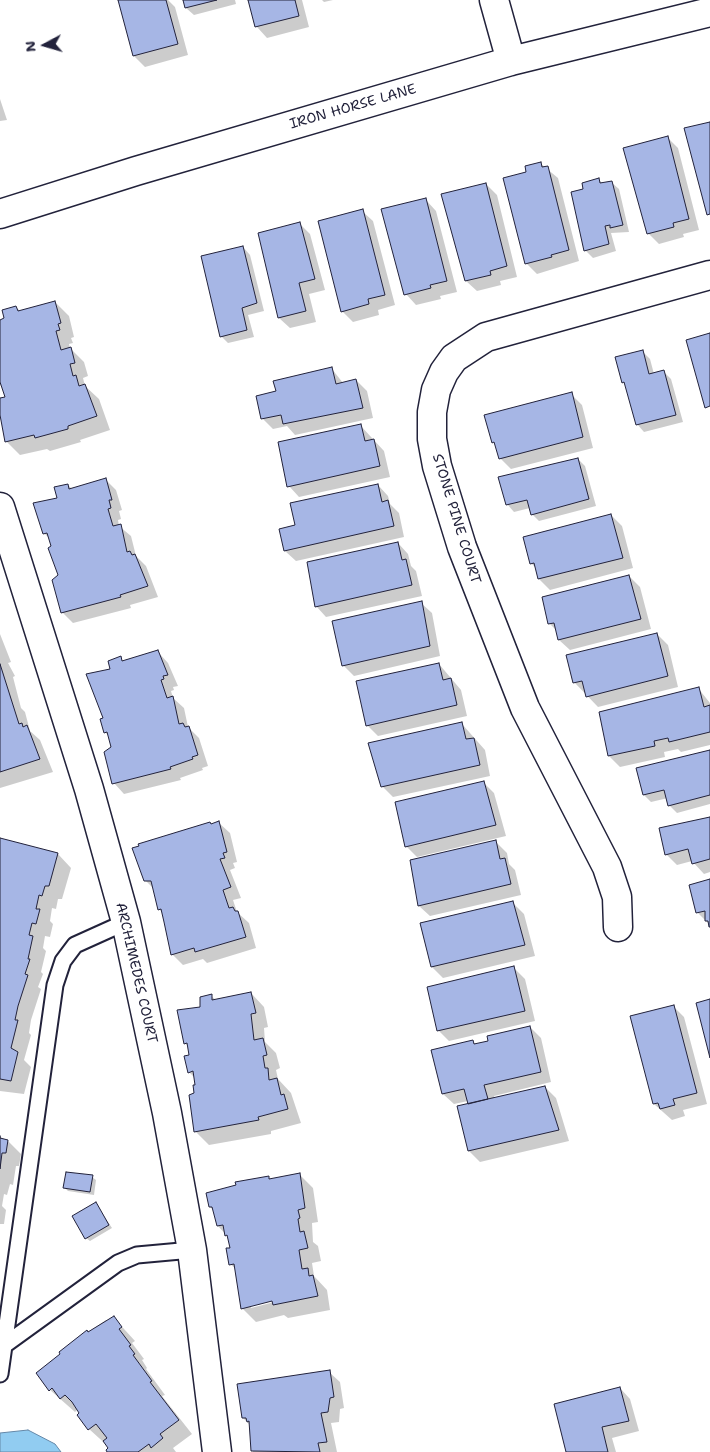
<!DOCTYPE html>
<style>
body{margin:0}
#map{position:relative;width:710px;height:1452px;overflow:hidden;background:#fff;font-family:"Shantell Sans",sans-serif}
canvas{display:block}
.north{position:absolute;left:20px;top:20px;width:50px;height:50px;-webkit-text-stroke:4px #fff;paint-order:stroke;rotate:264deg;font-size:14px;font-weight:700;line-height:20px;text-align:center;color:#22223b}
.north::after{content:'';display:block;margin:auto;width:18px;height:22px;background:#22223b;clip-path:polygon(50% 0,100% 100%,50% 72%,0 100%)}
</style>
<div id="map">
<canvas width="710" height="1452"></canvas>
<div class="north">N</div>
</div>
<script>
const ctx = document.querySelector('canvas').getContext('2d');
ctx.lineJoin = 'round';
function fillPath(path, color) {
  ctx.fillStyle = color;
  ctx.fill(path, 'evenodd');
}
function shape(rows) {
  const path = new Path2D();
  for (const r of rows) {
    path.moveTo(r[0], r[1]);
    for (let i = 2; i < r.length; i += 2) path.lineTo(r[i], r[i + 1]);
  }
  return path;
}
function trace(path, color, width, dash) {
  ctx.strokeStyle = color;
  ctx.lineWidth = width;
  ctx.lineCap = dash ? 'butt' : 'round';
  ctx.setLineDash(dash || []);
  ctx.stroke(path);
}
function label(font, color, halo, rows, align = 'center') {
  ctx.font = font + ' "Shantell Sans",sans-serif';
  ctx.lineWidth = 4;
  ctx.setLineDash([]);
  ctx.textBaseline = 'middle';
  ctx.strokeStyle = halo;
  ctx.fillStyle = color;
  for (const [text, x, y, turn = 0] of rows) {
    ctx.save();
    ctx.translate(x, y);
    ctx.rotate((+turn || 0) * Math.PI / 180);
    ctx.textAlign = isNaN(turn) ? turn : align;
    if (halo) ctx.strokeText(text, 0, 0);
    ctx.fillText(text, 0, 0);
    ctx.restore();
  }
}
const water = shape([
 [28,1430,55,1444,61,1452,0,1452,0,1433,28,1430]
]);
fillPath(water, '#91ccf1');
trace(water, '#6588a8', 1);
fillPath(shape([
 [119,0,168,0,175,7,188,55,145,67,134,56],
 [184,0,235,0,236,4,194,15,186,8],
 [249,0,302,0,309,27,267,38,257,27],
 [322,0,333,0,324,2],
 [0,99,7,120,0,121],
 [668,138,678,148,699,230,683,234,684,237,659,244,648,233],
 [540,163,558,178,579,261,537,274,526,263,528,173],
 [599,180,603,184,611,182,619,189,629,232,611,233,616,251,593,258,585,250,585,190],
 [486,184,497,195,517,277,500,281,501,285,477,291,466,281],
 [426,200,436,211,457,292,440,296,441,299,416,305,406,294],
 [362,211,373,221,395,305,378,310,379,315,353,322,342,311],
 [300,224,310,234,325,290,309,294,316,322,290,328,279,318],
 [243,247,250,255,264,311,248,315,254,337,228,343,221,336],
 [55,302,69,316,74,337,71,338,73,343,69,344,70,348,84,362,88,376,83,378,85,386,99,399,110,430,80,440,81,442,50,451,47,449,20,455,6,441,0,401,7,398,4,388,0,385,0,320,6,319,16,307,21,312],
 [642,351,650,359,654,374,664,372,671,379,683,422,644,432,637,424,627,386,623,382],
 [332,369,343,383,356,380,367,391,373,418,295,435,287,426,273,429,262,418],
 [571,394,582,405,593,448,511,469,500,458],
 [360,425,384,451,390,477,299,497,289,486],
 [578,459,585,466,596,506,539,521,532,514,530,508,514,512,507,504],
 [105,479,116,490,122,510,119,511,121,519,118,520,119,526,131,536,136,556,146,566,158,597,130,605,131,608,73,623,62,612,60,575,50,539,45,534,58,499,68,485,72,489],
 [378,485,388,496,390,504,399,513,404,537,296,561,285,551,297,526],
 [611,515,622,526,633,568,550,590,539,579,537,569,531,563],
 [398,543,408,554,411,566,416,571,422,596,326,617,316,606],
 [629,576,640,587,651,629,570,650,559,640,557,631,550,624],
 [421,603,432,613,440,656,354,676,343,665],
 [0,634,11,662,8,663,15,676,13,677,21,708,25,712,30,731,40,740,53,772,0,788],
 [657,634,668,645,678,687,598,707,574,682],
 [158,652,168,663,178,686,173,687,174,690,171,691,173,698,184,708,188,727,199,738,208,766,202,768,203,770,180,778,181,780,124,794,114,783,112,747,109,736,105,732,111,670,120,658,124,662],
 [439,664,461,690,467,716,378,736,367,725],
 [698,688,710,703,710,745,681,752,678,749,664,752,665,757,620,767,609,756,601,713],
 [462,724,485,750,490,776,393,797,382,786],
 [710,752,710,804,677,813,669,805,668,798,651,802,644,795,637,769],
 [483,782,494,793,506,836,417,857,406,846],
 [710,818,710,872,704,874,692,861,677,865,666,854],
 [219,823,230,833,237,862,233,863,235,868,230,870,241,898,233,900,237,912,249,923,256,948,207,963,203,959,183,965,172,954,163,913,159,909,155,890,145,880,212,825],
 [0,840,58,854,71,868,62,899,58,899,56,909,52,908,50,921,53,924,50,937,45,936,43,948,46,951,41,972,43,974,38,987,41,989,31,1020,29,1033,31,1035,24,1060,31,1067,24,1094,0,1091],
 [496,842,507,853,509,864,515,870,521,895,430,916,419,906],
 [710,881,710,925,697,912],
 [513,903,524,914,535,956,443,978,432,967,422,924],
 [514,968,525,979,535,1021,449,1041,438,1030],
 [251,993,264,1007,268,1027,264,1028,265,1042,276,1053,280,1068,276,1070,278,1079,291,1093,301,1123,271,1131,271,1134,209,1145,195,1131,197,1086,195,1078,189,1072,191,1055,189,1047,185,1043,202,1008,211,996,216,1000],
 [673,1006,684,1017,707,1104,683,1110,685,1116,672,1120,654,1104],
 [530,1027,541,1038,551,1082,494,1096,495,1098,545,1087,556,1098,569,1141,480,1162,469,1151,459,1107,469,1105,468,1101,454,1104,443,1094,473,1042,476,1045,489,1042],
 [0,1137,8,1141,21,1154,19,1166,16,1166,13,1185,10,1184,7,1195,4,1194,2,1206,6,1210,4,1224,0,1224],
 [300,1175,313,1188,318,1222,312,1223,313,1242,318,1246,321,1261,312,1263,314,1276,327,1290,330,1310,288,1318,284,1315,256,1322,242,1308,236,1269,230,1264,229,1238,218,1226,215,1211,210,1207,268,1177,271,1180],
 [278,1298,278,1301,251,1308,251,1305],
 [92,1177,96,1180,94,1195,68,1191,65,1188],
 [96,1204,112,1228,90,1241,86,1238],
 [114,1318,135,1341,132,1343,144,1359,142,1360,147,1368,146,1369,165,1395,162,1396,192,1434,173,1448,176,1452,109,1452,110,1448,89,1429,78,1409,75,1412,50,1390,62,1354,60,1352,106,1320,108,1322],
 [329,1372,340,1382,344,1408,340,1409,339,1422,331,1423,337,1452,253,1452,250,1436,251,1426,243,1418],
 [620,1388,630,1399,639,1431,612,1438,616,1452,567,1452]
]), '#0003');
const building = shape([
 [118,0,166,0,178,44,133,56,118,0],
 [183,0,217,0,185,8,183,0],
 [248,0,295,0,299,16,255,27,248,0],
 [710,122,710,214,707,215,684,128,710,122],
 [668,136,689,219,673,223,674,227,647,234,623,148,668,136],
 [541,162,542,167,548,166,569,250,551,255,552,257,525,264,503,178,526,172,525,166,541,162],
 [599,178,600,183,612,181,623,225,610,228,610,225,605,226,609,244,584,251,571,192,583,189,582,183,599,178],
 [486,183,507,266,490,271,491,275,465,281,441,194,486,183],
 [426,198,447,281,430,285,431,288,404,295,381,209,426,198],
 [363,209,385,295,368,299,369,304,341,312,318,221,363,209],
 [300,222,315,279,299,283,306,311,278,318,258,233,300,222],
 [243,246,257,303,242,308,247,330,220,337,201,256,243,246],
 [55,301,61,323,58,324,60,330,56,331,61,350,71,347,75,363,70,364,73,376,76,375,79,386,85,384,97,416,68,426,68,429,35,438,34,435,5,442,0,415,0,398,5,397,0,382,0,320,4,318,2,310,16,306,18,311,55,301],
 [710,333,710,406,705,408,686,340,710,333],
 [643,350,649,374,664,370,676,415,636,425,624,382,622,383,615,357,643,350],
 [332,367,336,384,356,379,363,408,283,424,281,415,261,419,256,396,276,391,273,381,332,367],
 [572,392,583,437,499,459,494,442,492,443,484,415,572,392],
 [361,424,365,441,374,439,380,466,287,487,278,442,361,424],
 [578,458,589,499,531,515,527,500,506,505,498,477,578,458],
 [106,478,112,500,109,500,111,508,108,509,113,526,121,524,127,552,130,551,132,555,135,554,148,586,120,595,121,597,61,613,52,580,58,575,48,548,51,546,47,533,43,534,33,503,57,498,54,487,68,484,69,489,106,478],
 [378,484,382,502,388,500,394,526,284,551,279,529,295,525,290,503,378,484],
 [611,514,623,558,538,579,534,563,530,564,523,537,611,514],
 [398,542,402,560,406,559,412,585,315,607,307,562,398,542],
 [629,575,641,619,558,640,554,623,548,624,542,597,629,575],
 [422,601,430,646,342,666,332,621,422,601],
 [657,633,668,676,586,697,582,681,573,683,566,655,657,633],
 [158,650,168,675,163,676,164,679,161,680,167,698,173,696,179,724,183,723,185,727,189,726,198,755,192,757,193,759,170,767,171,769,112,784,104,752,111,747,107,732,104,733,100,719,103,718,86,674,110,669,108,661,121,656,122,661,158,650],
 [439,663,443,680,451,678,457,705,366,726,356,681,439,663],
 [0,664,19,724,22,723,23,727,27,725,40,759,0,772,0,664],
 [699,687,704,707,710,705,710,732,669,742,668,738,654,741,655,746,608,756,599,712,699,687],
 [462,722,466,739,474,738,480,765,381,787,368,743,462,722],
 [710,750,710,795,668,806,664,790,643,795,636,768,710,750],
 [484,781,496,825,405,847,395,802,484,781],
 [710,817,710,859,692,864,688,849,665,855,659,828,710,817],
 [219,821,227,852,223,853,225,858,220,859,231,887,223,890,229,908,233,907,235,911,238,911,246,937,195,952,194,948,171,955,164,922,161,909,158,910,151,881,144,881,132,848,139,846,138,844,210,822,211,824,219,821],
 [0,838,58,853,49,886,45,886,42,896,39,895,36,909,40,909,36,924,32,923,29,935,33,936,28,959,30,959,25,974,28,975,18,1006,15,1020,18,1020,11,1048,18,1052,11,1081,0,1079,0,838],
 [496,840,500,859,505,858,511,884,418,906,410,860,496,840],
 [710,879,710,927,709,927,708,921,705,921,705,911,696,913,689,885,710,879],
 [513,901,525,945,431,967,420,923,513,901],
 [514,966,525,1011,437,1031,427,987,514,966],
 [251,992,256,1013,251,1014,254,1040,263,1038,267,1055,263,1056,265,1068,268,1068,269,1080,277,1078,281,1095,284,1094,288,1109,258,1117,259,1120,194,1132,189,1095,194,1093,193,1085,195,1085,193,1071,188,1073,184,1056,189,1055,187,1043,184,1044,177,1010,200,1007,200,997,212,994,212,1000,251,992],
 [710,999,710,1058,696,1003,710,999],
 [674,1005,697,1093,673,1099,675,1105,660,1109,658,1103,653,1104,630,1016,674,1005],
 [530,1026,541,1072,484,1085,488,1099,468,1104,464,1089,442,1094,431,1050,473,1040,474,1044,488,1041,487,1036,530,1026],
 [545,1086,559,1130,468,1151,457,1106,545,1086],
 [0,1136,0,1138,8,1140,6,1153,2,1153,0,1169,0,1136],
 [66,1172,93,1175,90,1192,63,1188,66,1172],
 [300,1173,305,1208,298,1210,300,1218,298,1219,300,1232,304,1231,308,1248,299,1250,302,1269,308,1268,309,1276,313,1275,318,1296,273,1305,272,1301,241,1309,234,1264,229,1265,226,1248,230,1248,227,1235,225,1236,223,1225,217,1226,212,1207,209,1207,206,1193,236,1185,235,1182,269,1176,269,1179,300,1173],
 [96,1202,109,1225,85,1239,72,1216,96,1202],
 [114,1316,122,1327,119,1329,131,1345,129,1346,135,1354,133,1355,152,1381,150,1382,179,1420,160,1434,163,1438,151,1448,149,1444,138,1452,107,1452,106,1450,108,1448,103,1441,107,1438,96,1424,88,1430,77,1415,79,1413,72,1402,65,1395,60,1399,52,1388,49,1391,36,1373,60,1354,59,1352,87,1330,88,1332,114,1316],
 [330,1370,334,1397,330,1398,328,1412,321,1413,327,1442,318,1443,320,1452,251,1451,249,1421,247,1422,246,1418,242,1418,237,1384,330,1370],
 [620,1387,629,1421,602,1427,608,1452,566,1452,554,1404,620,1387]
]);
fillPath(building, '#a6b6e5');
trace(building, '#22223b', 1);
const service = shape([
 [6,1344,118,1263,137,1255,192,1250],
 [0,1374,55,985,63,961,75,945,126,922]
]);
const minor = shape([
 [494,0,511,61],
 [0,214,136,171,511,61,710,12],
 [0,507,89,789,126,922,167,1113,192,1250,217,1452],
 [618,927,617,897,607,867,525,708,462,547,437,466,432,439,432,412,436,390,444,372,454,358,486,337,710,275]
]);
trace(service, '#22223b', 19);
trace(minor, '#22223b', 31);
trace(service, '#fff', 15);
trace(minor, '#fff', 28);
label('14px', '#22223b', '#fff', [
 ["IRON HORSE LANE",353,107,-16],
 ["STONE PINE COURT",456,519,73],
 ["ARCHIMEDES COURT",136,973,77]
]);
</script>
